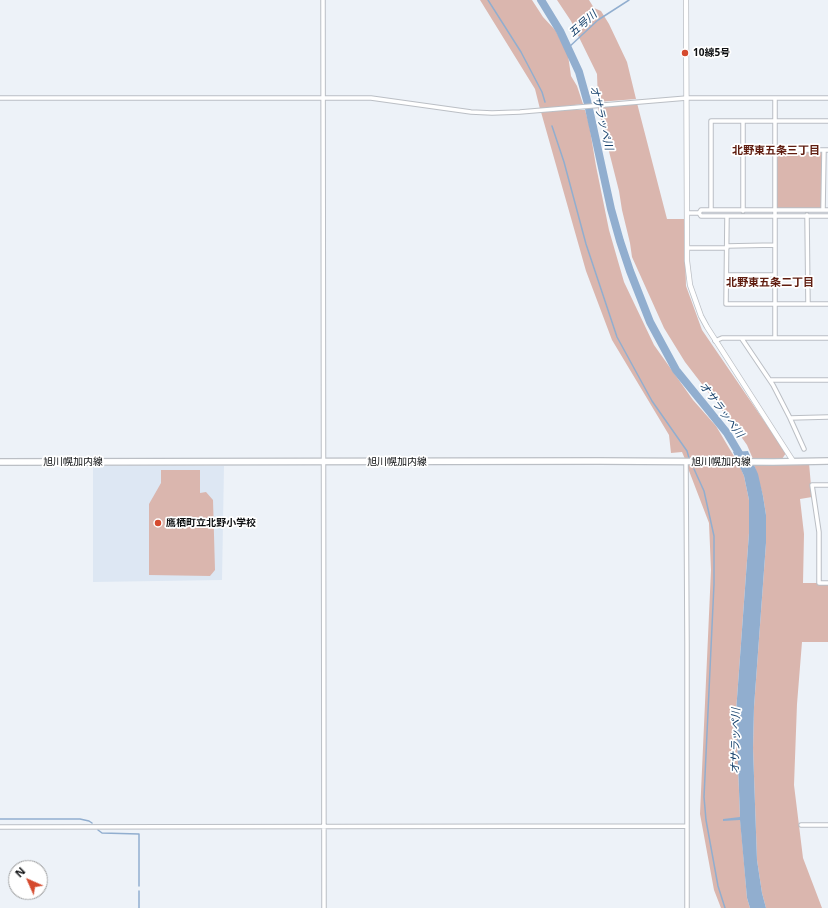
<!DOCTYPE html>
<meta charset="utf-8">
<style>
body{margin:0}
#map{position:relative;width:828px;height:908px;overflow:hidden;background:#edf2f8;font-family:"Open Sans",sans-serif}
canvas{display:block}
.north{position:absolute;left:8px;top:860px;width:40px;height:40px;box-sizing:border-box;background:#fff;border:1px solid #9e9fa0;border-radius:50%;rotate:315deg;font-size:11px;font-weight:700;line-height:16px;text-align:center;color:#0d0f11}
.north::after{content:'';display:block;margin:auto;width:14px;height:18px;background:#d54a2e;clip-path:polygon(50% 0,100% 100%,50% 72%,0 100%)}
</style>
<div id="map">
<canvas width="828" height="908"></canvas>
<div class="north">N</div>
</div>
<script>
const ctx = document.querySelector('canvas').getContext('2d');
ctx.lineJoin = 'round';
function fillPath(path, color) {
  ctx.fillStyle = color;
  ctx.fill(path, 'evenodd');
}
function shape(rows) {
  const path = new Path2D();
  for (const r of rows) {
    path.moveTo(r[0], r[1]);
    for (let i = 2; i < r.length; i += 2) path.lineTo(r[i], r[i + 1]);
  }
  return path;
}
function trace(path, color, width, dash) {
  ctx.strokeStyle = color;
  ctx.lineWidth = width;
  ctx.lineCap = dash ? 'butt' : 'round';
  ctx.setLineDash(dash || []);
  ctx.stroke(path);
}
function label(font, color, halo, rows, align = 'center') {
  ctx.font = font + ' "Open Sans","Noto Sans JP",sans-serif';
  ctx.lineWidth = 3.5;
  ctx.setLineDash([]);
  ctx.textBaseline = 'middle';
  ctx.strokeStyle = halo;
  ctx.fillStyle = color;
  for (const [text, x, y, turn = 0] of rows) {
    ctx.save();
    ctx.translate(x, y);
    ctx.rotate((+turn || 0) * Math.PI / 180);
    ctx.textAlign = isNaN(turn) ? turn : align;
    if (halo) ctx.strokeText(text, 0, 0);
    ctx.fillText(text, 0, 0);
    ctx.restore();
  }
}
fillPath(shape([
 [93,466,224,466,222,580,93,582]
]), '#dde7f3');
fillPath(shape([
 [480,0,532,0,543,17,556,31,568,55,571,76,577,86,583,104,540,109,535,89],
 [557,0,589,0,594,8,601,11,609,24,627,62,636,99,598,102,597,74,571,21],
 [637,103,667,219,684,219,686,286,702,330,786,453,782,459,753,459,747,445,728,418,685,362,664,328,632,257,630,243,622,210,619,191,598,108],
 [567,110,585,110,589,124,596,166,609,230,624,282,654,345,693,400,716,426,735,458,685,459,682,452,671,453,669,435,612,340,586,271,541,112],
 [776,152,822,152,822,208,777,208],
 [686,463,739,464,744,476,749,500,749,533,736,712,740,817,747,898,750,908,721,908,714,890,700,814,711,570,709,523],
 [809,463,812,497,800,499,804,534,803,583,828,583,828,642,802,642,797,704,794,785,803,858,822,908,766,908,762,893,757,860,753,748,754,707,766,543,766,515,763,496,754,464],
 [161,470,200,470,200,493,206,492,213,500,215,570,210,576,149,575,149,504,161,483]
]), '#dab6ae');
fillPath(shape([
 [748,451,758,474,763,496,766,515,766,543,754,707,753,748,757,860,762,893,766,908,750,908,747,898,740,820,723,821,723,819,740,817,736,712,749,533,749,500,744,476,733,452]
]), '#91aecf');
trace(shape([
 [488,0,521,52,542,92,545,102],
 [568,48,598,20,629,0],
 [552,126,564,162,586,244,617,337,652,401,687,451,689,458],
 [694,469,704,491,714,536,714,584,704,797,706,820,718,886,725,908],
 [0,819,80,819,89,821,92,823],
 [98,830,102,833,139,834,139,886],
 [139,908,139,891]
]), '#91aecf', 1.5);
trace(shape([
 [541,0,560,31,579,72,588,104,611,209,620,241,630,271,650,322,676,370,727,433,743,460]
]), '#91aecf', 8);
const minor = shape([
 [323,0,324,908],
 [0,98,371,98,471,112,492,113,520,112,687,98,828,98],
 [775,150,828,150],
 [711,210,711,121,828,121],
 [823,210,824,150],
 [743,211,743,121],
 [687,213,699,213,701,216,828,216],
 [699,213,701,210,828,210],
 [807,215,808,304],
 [727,216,726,304,828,304],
 [727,246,775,245],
 [687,248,727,248],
 [727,275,775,275],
 [775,338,775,98],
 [742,339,773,385,790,418,804,449],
 [715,341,722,338,828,338],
 [770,380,828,380],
 [790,418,828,417],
 [686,462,687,644,687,908],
 [828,485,812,485,819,532,819,583,828,583],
 [801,825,828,825],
 [0,827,687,826]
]);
const tertiary = shape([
 [686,0,687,236,687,261,690,285,701,316,707,327,793,461]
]);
const primary = shape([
 [0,462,599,461,773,462,828,461]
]);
trace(minor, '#bbbfc5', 5.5);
trace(tertiary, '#bbbfc5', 6);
trace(primary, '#bbbfc5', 8);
trace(minor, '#fff', 3.5);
trace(tertiary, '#fff', 4.5);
trace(primary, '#fff', 5.5);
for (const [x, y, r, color] of [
 [685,53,4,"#d54a2e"],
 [158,523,4,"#d54a2e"]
]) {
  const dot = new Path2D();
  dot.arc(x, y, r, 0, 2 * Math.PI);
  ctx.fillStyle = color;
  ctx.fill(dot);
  trace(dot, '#fff', 1.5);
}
label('bold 10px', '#0d0f11', '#fff', [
 ["10線5号",693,53],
 ["鷹栖町立北野小学校",166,523]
], 'left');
label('10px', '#0d0f11', '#fff', [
 ["旭川幌加内線",73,462],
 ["旭川幌加内線",397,462],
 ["旭川幌加内線",721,462]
]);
label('italic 11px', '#17426d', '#fff', [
 ["五号川",583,24,-41],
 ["オサラッペ川",601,118,76],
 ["オサラッペ川",721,410,53],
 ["オサラッペ川",736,741,-89]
]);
label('bold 11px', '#5f1c0f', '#fff', [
 ["北野東五条三丁目",776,151],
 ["北野東五条二丁目",770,283]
]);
</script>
